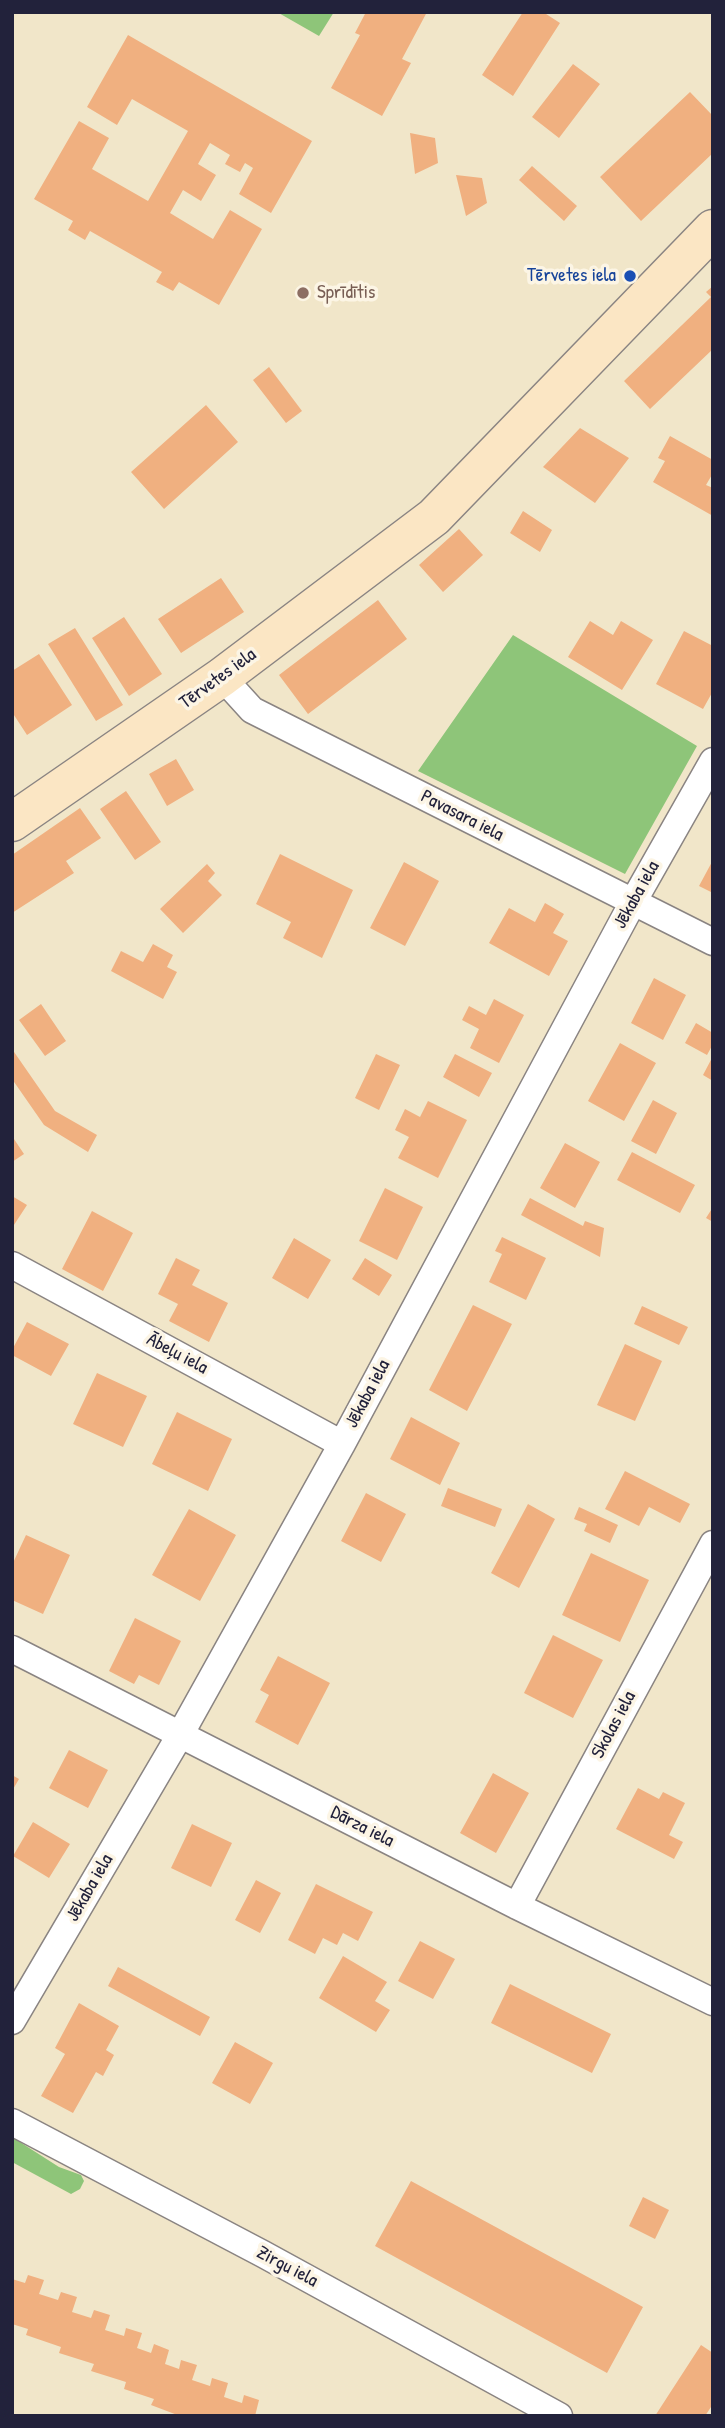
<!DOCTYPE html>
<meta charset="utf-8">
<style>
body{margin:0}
#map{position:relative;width:725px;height:2428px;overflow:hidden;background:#f1e6c9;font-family:"Patrick Hand",sans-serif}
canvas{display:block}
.frame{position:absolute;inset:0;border:14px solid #22223b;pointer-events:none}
</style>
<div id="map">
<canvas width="725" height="2428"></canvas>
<div class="frame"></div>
</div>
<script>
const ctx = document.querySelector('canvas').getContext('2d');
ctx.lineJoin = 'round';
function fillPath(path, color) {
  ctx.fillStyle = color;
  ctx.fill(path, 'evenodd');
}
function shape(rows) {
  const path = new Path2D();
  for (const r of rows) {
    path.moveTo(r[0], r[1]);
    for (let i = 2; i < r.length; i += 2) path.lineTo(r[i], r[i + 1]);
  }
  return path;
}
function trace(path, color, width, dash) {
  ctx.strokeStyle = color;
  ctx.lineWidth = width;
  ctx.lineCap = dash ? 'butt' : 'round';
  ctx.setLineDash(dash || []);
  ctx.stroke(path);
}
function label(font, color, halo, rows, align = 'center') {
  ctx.font = font + ' "Patrick Hand",sans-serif';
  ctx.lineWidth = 7;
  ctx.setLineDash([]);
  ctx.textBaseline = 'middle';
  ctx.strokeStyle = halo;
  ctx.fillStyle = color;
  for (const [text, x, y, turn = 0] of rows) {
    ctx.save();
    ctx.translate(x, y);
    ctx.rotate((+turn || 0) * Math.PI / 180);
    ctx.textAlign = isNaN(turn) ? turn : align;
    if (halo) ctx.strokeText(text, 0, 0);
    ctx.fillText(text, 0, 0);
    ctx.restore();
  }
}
fillPath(shape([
 [277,12,334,12,319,36],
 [513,635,697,746,625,874,418,771],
 [12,2137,59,2167,81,2175,84,2181,80,2189,71,2194,12,2162]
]), '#8ec579');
fillPath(shape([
 [366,12,427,12,402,59,411,63,382,116,331,88,360,35,355,33],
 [523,12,543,12,560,23,513,96,482,75],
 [128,35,312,141,271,213,239,194,253,168,245,163,240,172,225,164,230,155,210,143,198,164,216,175,201,201,183,190,170,213,213,239,230,210,262,229,219,305,179,282,173,291,156,282,162,272,90,231,85,240,68,230,73,221,34,199,79,121,109,138,92,169,148,201,188,131,132,99,117,125,87,107],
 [573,64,600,84,559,138,532,117],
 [690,92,713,116,713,153,641,221,600,177],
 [410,133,435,138,438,163,415,174],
 [532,166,577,206,564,221,519,180],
 [456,175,482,178,487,203,466,216],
 [713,286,713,349,650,409,624,381,711,297,706,292],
 [269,367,302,411,286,423,253,380],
 [206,405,238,442,164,509,131,472],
 [580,428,629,458,595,503,543,467],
 [670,436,713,460,713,473,706,485,713,488,713,516,653,482,665,461,658,458],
 [523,511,552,530,540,552,510,533],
 [459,529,483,555,443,592,419,565],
 [221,578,244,612,181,653,158,619],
 [378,600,407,639,308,714,279,675],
 [124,617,162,674,129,696,92,638],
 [590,621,613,635,621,621,653,640,622,690,568,657],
 [75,628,123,705,96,721,48,644],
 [684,631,713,646,713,691,703,709,656,684],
 [39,654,72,705,27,735,12,712,12,671],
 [176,759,194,790,167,806,149,774],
 [126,791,161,842,135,860,100,809],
 [80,808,101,838,66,861,74,873,12,913,12,855],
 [280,854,353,890,322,958,283,938,291,922,256,904],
 [713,860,713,893,699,886],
 [404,862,439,881,405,946,370,928],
 [207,864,215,873,208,881,222,895,183,933,160,909],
 [545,903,564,914,553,933,568,941,549,976,489,943,509,908,535,922],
 [153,944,173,955,167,967,177,972,163,999,111,971,121,951,143,962],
 [654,978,686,995,663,1040,631,1023],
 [494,999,524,1015,499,1063,470,1048,479,1029,462,1020,469,1006,486,1015],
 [41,1004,66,1041,45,1056,19,1020],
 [696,1023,713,1033,713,1044,707,1055,685,1043],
 [620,1043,656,1063,624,1121,588,1101],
 [12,1049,55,1111,97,1135,88,1152,44,1125,12,1079],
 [376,1054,400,1065,379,1110,355,1098],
 [455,1054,492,1073,479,1097,443,1077],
 [713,1056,713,1081,703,1075],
 [653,1100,677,1113,656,1154,631,1141],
 [428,1101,467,1120,438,1178,398,1158,409,1137,395,1130,405,1109,420,1117],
 [12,1136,24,1154,12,1162],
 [565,1143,600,1162,575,1208,540,1188],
 [632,1152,695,1185,680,1213,617,1180],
 [385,1188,423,1207,397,1260,359,1241],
 [12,1196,27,1205,12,1228],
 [530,1198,583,1226,585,1221,604,1228,600,1257,521,1215],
 [713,1207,713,1222,706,1218],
 [92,1211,133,1233,103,1291,62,1269],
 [502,1237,546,1258,526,1300,489,1282,502,1254,495,1251],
 [294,1238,331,1260,308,1299,272,1278],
 [176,1258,200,1270,192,1285,228,1303,209,1342,169,1321,178,1304,158,1294],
 [365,1258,392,1275,379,1296,352,1279],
 [473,1305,512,1324,467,1411,429,1390],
 [642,1306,688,1327,679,1345,634,1324],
 [27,1322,69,1344,51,1376,12,1355,12,1350],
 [625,1344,662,1361,635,1421,597,1405],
 [97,1373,147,1396,123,1447,73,1424],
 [177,1412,232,1439,208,1491,152,1464],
 [411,1417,460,1443,440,1485,390,1459],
 [625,1471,690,1504,680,1523,649,1507,639,1526,605,1509],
 [448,1488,502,1509,495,1527,441,1506],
 [366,1493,406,1514,381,1562,341,1541],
 [528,1504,555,1519,519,1588,491,1573],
 [579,1507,618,1525,610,1543,584,1531,587,1524,574,1519],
 [189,1509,236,1535,200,1601,152,1575],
 [26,1535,70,1555,43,1614,12,1600,12,1565],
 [591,1553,649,1580,620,1642,562,1615],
 [135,1618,181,1641,159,1685,139,1675,134,1684,109,1671],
 [553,1635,603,1660,573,1718,524,1693],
 [278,1656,330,1683,298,1745,255,1722,269,1695,260,1690],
 [69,1750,108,1770,88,1808,49,1788],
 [493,1773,529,1793,496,1853,460,1833],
 [12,1775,19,1779,12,1791],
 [638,1788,659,1799,663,1792,685,1803,669,1835,683,1842,674,1859,616,1829],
 [33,1822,70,1844,49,1878,13,1856],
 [192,1824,232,1843,211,1887,171,1868],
 [256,1880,281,1893,260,1933,235,1920],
 [316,1884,373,1912,358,1941,343,1933,337,1945,323,1938,315,1954,288,1940],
 [420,1941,455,1959,433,1999,398,1981],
 [343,1956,387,1982,375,2001,390,2010,376,2032,319,1998],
 [118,1967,210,2017,200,2036,108,1986],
 [510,1984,611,2034,592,2073,491,2023],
 [79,2003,119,2026,106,2050,114,2055,103,2076,96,2072,73,2113,41,2096,65,2054,55,2048],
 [235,2042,273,2063,250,2104,212,2083],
 [411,2181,643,2307,607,2373,375,2246],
 [643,2197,669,2210,655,2239,629,2226],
 [28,2275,44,2280,39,2294,58,2300,61,2292,77,2297,72,2312,91,2318,94,2310,110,2315,105,2330,124,2336,126,2328,142,2333,137,2348,151,2353,154,2344,169,2350,165,2364,179,2369,181,2360,197,2365,192,2380,210,2386,212,2378,228,2383,224,2397,242,2403,244,2395,259,2400,255,2416,180,2416,151,2405,154,2399,124,2389,126,2382,91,2371,94,2364,59,2353,61,2347,26,2335,28,2329,12,2324,12,2279,25,2283],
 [701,2345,713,2353,713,2404,705,2416,655,2416]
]), '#f0b080');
const street = shape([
 [222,677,252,710,713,942],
 [12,1265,342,1444],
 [12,1649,517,1906,713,2002],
 [517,1906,713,1544],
 [12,2021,180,1735,342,1444,633,902,713,761],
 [12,2122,263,2254,559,2416]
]);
const secondary = shape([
 [12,822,222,677,434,517,713,229]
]);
trace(street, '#8a8482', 29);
trace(secondary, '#8a8482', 41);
trace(street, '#fff', 26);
trace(secondary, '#fbe6c4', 38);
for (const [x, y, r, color] of [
 [630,276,7,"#1a4fb4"],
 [303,293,7,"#8d6e63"]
]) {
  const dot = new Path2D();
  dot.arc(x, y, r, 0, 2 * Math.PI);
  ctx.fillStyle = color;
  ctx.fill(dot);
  trace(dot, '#fcf5e5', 2.5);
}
label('19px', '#164399', '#fcf5e5', [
 ["Tērvetes iela",616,276]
], 'right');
label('19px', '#785e54', '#fcf5e5', [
 ["Sprīdītis",317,293]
], 'left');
label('19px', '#22223b', '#fcf5e5', [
 ["Tērvetes iela",218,679,-36],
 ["Pavasara iela",462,816,27],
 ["Jēkaba iela",637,895,-61],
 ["Ābeļu iela",177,1354,28],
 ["Jēkaba iela",368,1394,-62],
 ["Skolas iela",614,1725,-62],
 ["Dārza iela",362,1827,27],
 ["Jēkaba iela",90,1888,-60],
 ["Zirgu iela",287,2267,28]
]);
</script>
